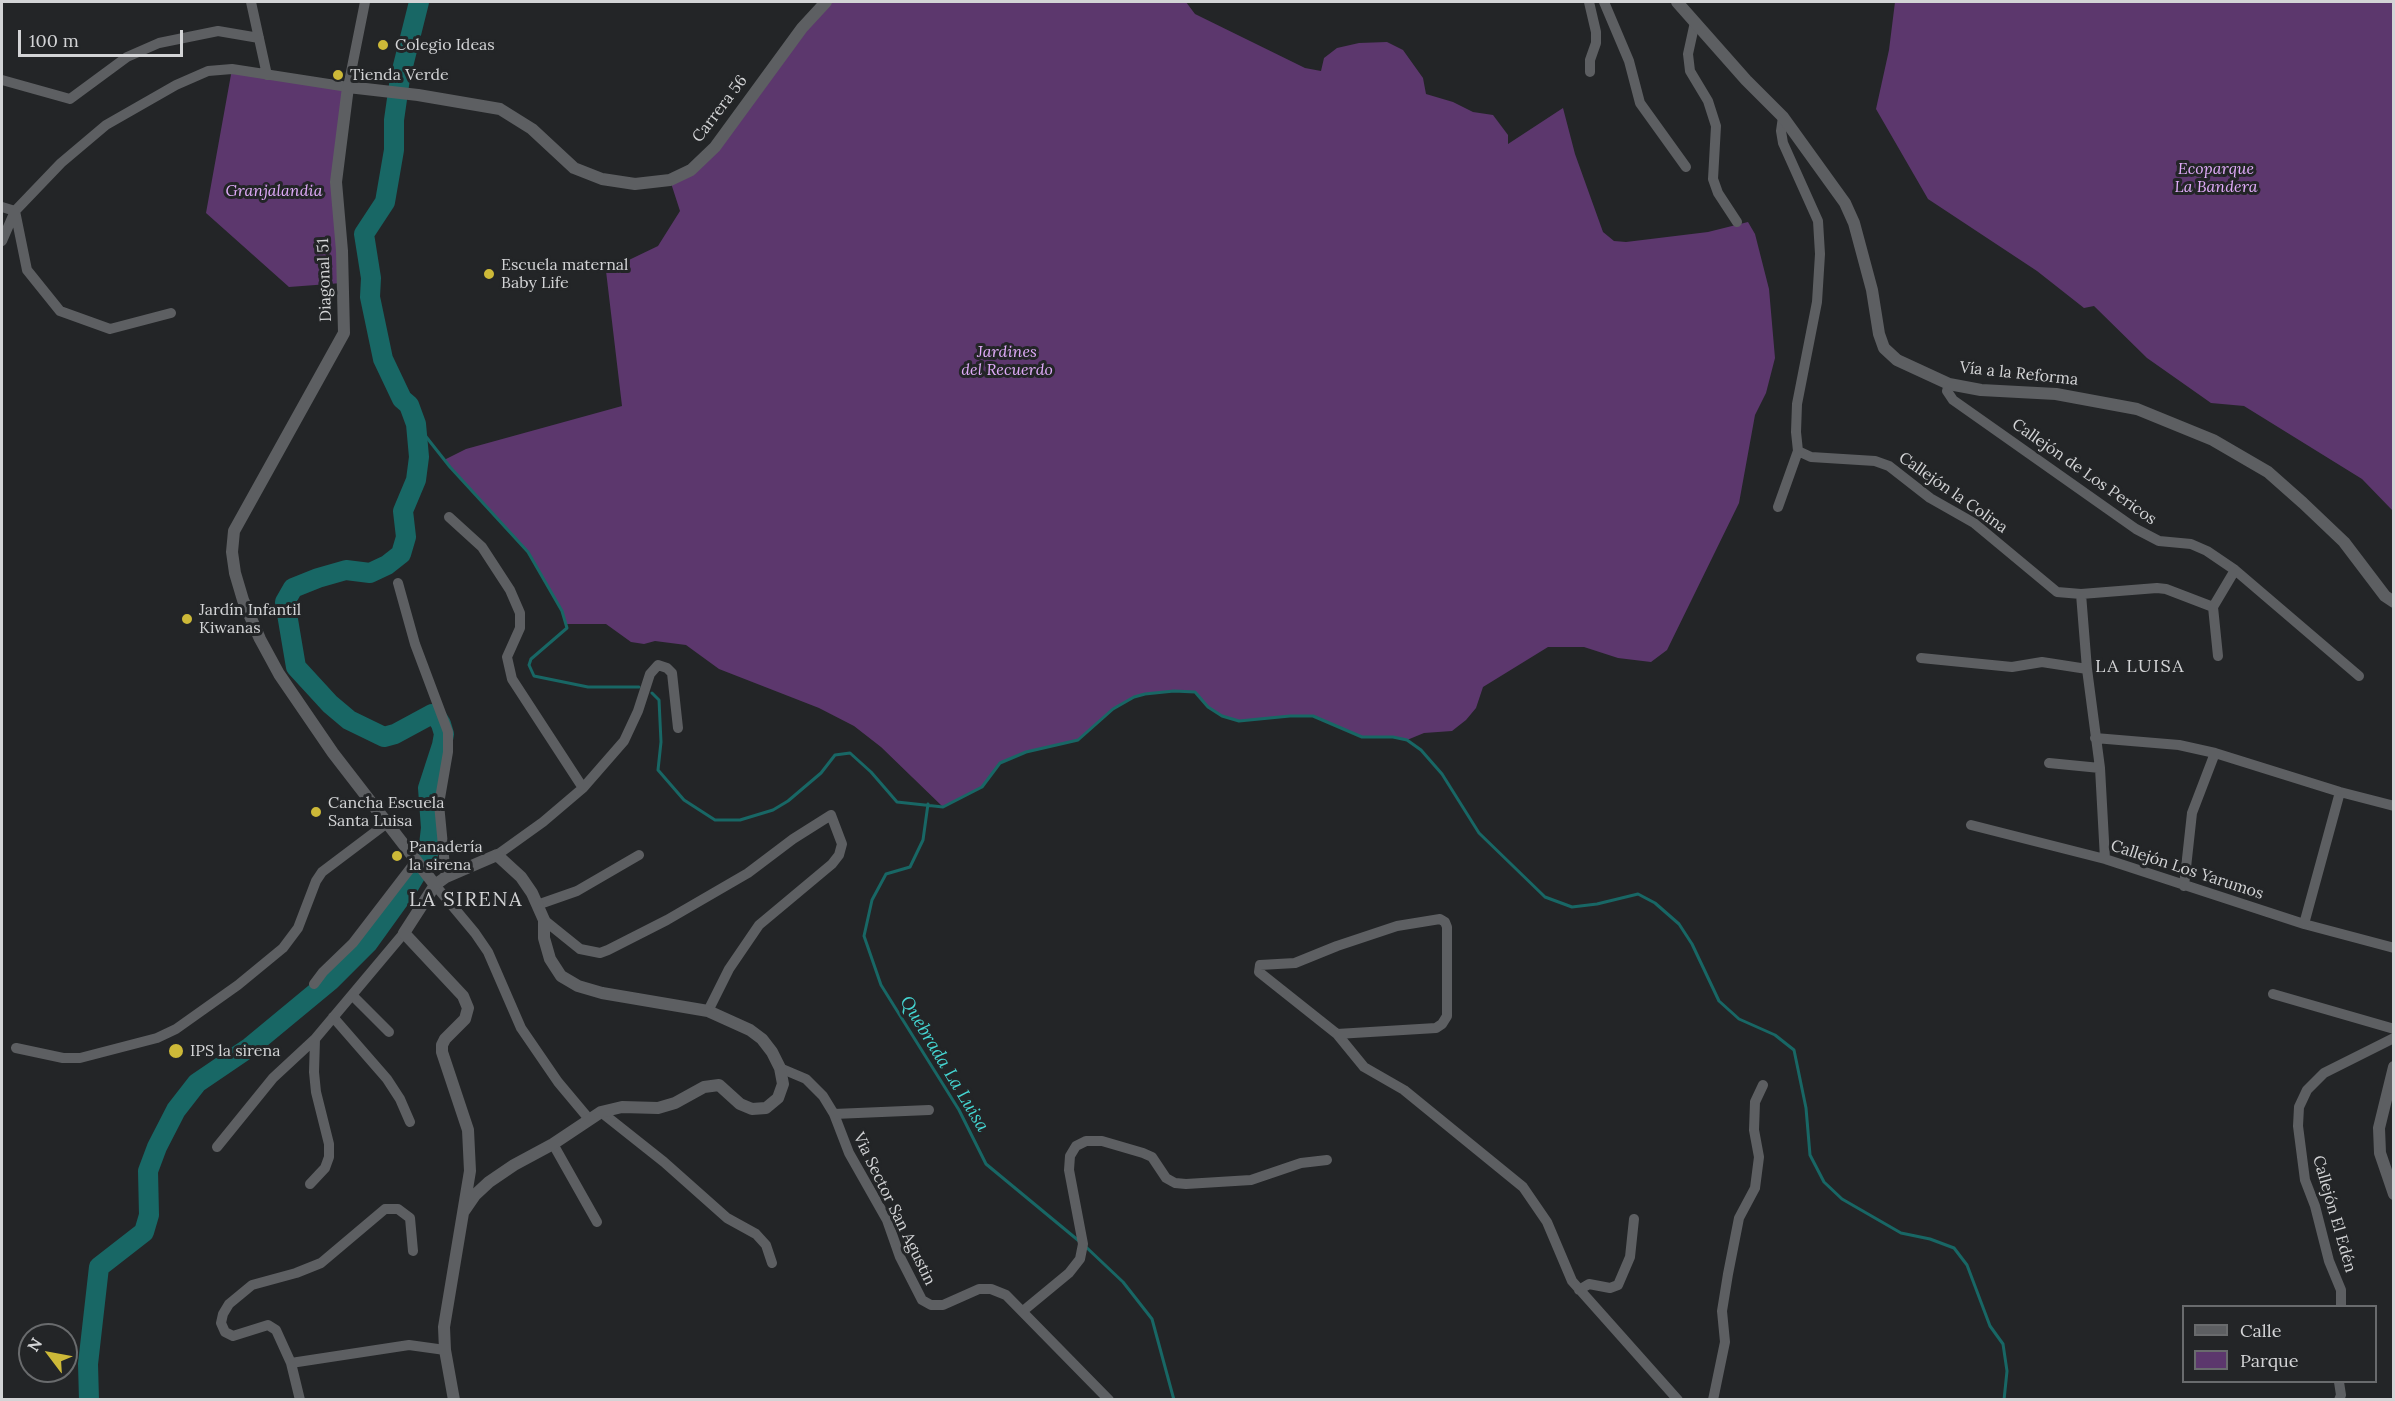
<!DOCTYPE html>
<meta charset="utf-8">
<style>
body{margin:0}
#map{position:relative;width:2395px;height:1401px;overflow:hidden;background:#232527;font-family:Lora,serif}
canvas{display:block}
.frame{position:absolute;inset:0;border:3px solid #d3d4d6;pointer-events:none}
.legend{position:absolute;left:2182px;top:1305px;width:195px;height:78px;box-sizing:border-box;background:#232527;border:2px solid #696b6d;margin:0;padding:8px 10px;list-style:none;font-size:18px;color:#d3d4d6}
.legend li{display:flex;align-items:center;gap:12px;height:30px}
.legend b{width:30px;border:2px solid #696b6d}
.north{position:absolute;left:18px;top:1323px;width:60px;height:60px;box-sizing:border-box;background:#232527;border:2px solid #696b6d;border-radius:50%;rotate:302deg;font-size:16px;font-weight:700;line-height:24px;text-align:center;color:#d3d4d6}
.north::after{content:'';display:block;margin:auto;width:21px;height:27px;background:#cdb938;clip-path:polygon(50% 0,100% 100%,50% 72%,0 100%)}
.scale{position:absolute;left:18px;top:30px;width:165px;height:27px;box-sizing:border-box;border:3px solid #d3d4d6;border-top:0;padding-left:8px;font-size:18px;line-height:21px;white-space:nowrap;color:#d3d4d6;-webkit-text-stroke:4px #232527;paint-order:stroke}
</style>
<div id="map">
<canvas width="2395" height="1401"></canvas>
<div class="frame"></div>
<ul class="legend">
<li><b style="height:8px;background:#5d5f62"></b>Calle</li>
<li><b style="height:16px;background:#5c376d"></b>Parque</li>
</ul>
<div class="north">N</div>
<div class="scale">100 m</div>
</div>
<script>
const ctx = document.querySelector('canvas').getContext('2d');
ctx.lineJoin = 'round';
function fillPath(path, color) {
  ctx.fillStyle = color;
  ctx.fill(path, 'evenodd');
}
function shape(rows) {
  const path = new Path2D();
  for (const r of rows) {
    path.moveTo(r[0], r[1]);
    for (let i = 2; i < r.length; i += 2) path.lineTo(r[i], r[i + 1]);
  }
  return path;
}
function trace(path, color, width, dash) {
  ctx.strokeStyle = color;
  ctx.lineWidth = width;
  ctx.lineCap = dash ? 'butt' : 'round';
  ctx.setLineDash(dash || []);
  ctx.stroke(path);
}
function label(font, color, halo, rows, align = 'center') {
  ctx.font = font + ' Lora,serif';
  ctx.lineWidth = 6;
  ctx.setLineDash([]);
  ctx.textBaseline = 'middle';
  ctx.strokeStyle = halo;
  ctx.fillStyle = color;
  for (const [text, x, y, turn = 0] of rows) {
    ctx.save();
    ctx.translate(x, y);
    ctx.rotate((+turn || 0) * Math.PI / 180);
    ctx.textAlign = isNaN(turn) ? turn : align;
    if (halo) ctx.strokeText(text, 0, 0);
    ctx.fillText(text, 0, 0);
    ctx.restore();
  }
}
fillPath(shape([
 [826,2,1186,2,1195,14,1305,68,1321,71,1324,58,1337,48,1359,43,1387,42,1403,50,1423,78,1426,94,1453,102,1473,112,1493,115,1508,135,1508,144,1563,108,1575,154,1603,232,1614,241,1626,242,1708,232,1748,222,1755,234,1769,289,1775,358,1766,393,1755,415,1739,503,1667,650,1651,662,1618,658,1584,647,1548,647,1483,687,1476,708,1466,720,1452,731,1424,733,1407,740,1393,737,1362,737,1313,716,1290,716,1239,721,1222,716,1208,707,1195,692,1174,691,1145,694,1134,697,1113,709,1078,740,1026,752,1000,763,982,787,943,807,881,747,854,726,819,708,719,669,686,645,655,641,644,644,631,642,606,624,566,624,562,611,528,552,444,460,466,449,622,406,606,271,658,246,680,211,670,180,691,170],
 [1895,2,2393,2,2393,511,2362,479,2244,406,2211,403,2147,358,2094,306,2084,308,2037,271,1928,199,1876,109,1889,50],
 [232,69,348,87,337,164,342,283,289,287,206,213]
]), '#5c376d');
trace(shape([
 [416,424,450,467,528,552,562,611,567,628,531,659,529,665,534,676,588,687,639,687],
 [652,693,659,700,661,742,658,770,684,800,715,820,740,820,773,810,788,801,821,773,835,755,850,753,871,772,897,802,943,807,982,787,1000,763,1026,752,1078,740,1113,709,1134,697,1145,694,1174,691,1195,692,1208,707,1222,716,1239,721,1290,716,1313,716,1362,737,1393,737,1407,740,1421,750,1442,774,1479,833,1545,897,1572,907,1597,904,1638,894,1655,903,1679,924,1692,944,1719,1001,1739,1019,1775,1035,1794,1050,1806,1108,1810,1155,1824,1182,1842,1199,1901,1233,1930,1239,1954,1248,1967,1265,1990,1326,2003,1344,2007,1371,2004,1400],
 [928,804,923,840,910,867,886,874,872,900,864,936,881,985,959,1110,986,1164,1079,1241],
 [1086,1247,1123,1282,1152,1319,1174,1400]
]), '#186765', 3);
trace(shape([
 [89,1400,88,1364,99,1267,144,1232,149,1215,148,1171,157,1147,176,1110,197,1083,250,1047,331,980,368,943,409,886,428,854,431,828,428,788,442,745,444,734,441,724,436,716,432,714,395,734,384,737,349,720,330,704,296,667,285,602,293,588,318,578,346,570,370,573,387,565,401,554,406,537,403,511,416,480,419,457,416,424,409,405,402,399,383,359,370,297,371,278,364,234,385,202,394,150,394,120,400,78,419,2]
]), '#186765', 20);
trace(shape([
 [251,2,267,75],
 [1589,2,1596,32,1596,43,1590,60,1590,72],
 [1604,2,1629,61,1640,103,1686,167],
 [1695,22,1688,54,1690,71,1708,101,1716,126,1713,179,1718,193,1737,222],
 [2,80,70,99,127,57,159,43,218,31,259,38],
 [2,207,15,211,27,270,60,311,110,329,171,313],
 [2,241,15,211,61,163,106,125,176,85,208,71,232,69,348,87,365,2],
 [1949,384,1947,391,1953,400,2136,529,2159,541,2191,544,2207,551,2235,570,2359,676],
 [1798,451,1811,457,1875,461,1889,466,1930,498,1974,523,2057,592,2081,594,2087,669,2100,768,2105,859],
 [1778,507,1798,451,1796,432,1797,404,1817,302,1820,254,1818,221,1783,143,1781,131,1783,117],
 [449,517,482,547,510,590,520,613,520,628,507,657,512,679,583,788],
 [398,583,415,644,448,732,448,752,439,804,446,877],
 [2081,594,2157,588,2166,589,2213,607],
 [2218,656,2213,607,2235,570],
 [1921,658,2012,667,2042,662,2087,669],
 [2095,738,2179,745,2215,753,2340,792,2394,806],
 [2049,763,2100,768],
 [1971,825,2105,859,2304,924,2394,948],
 [497,855,543,822,583,788,624,741,638,711,650,674,658,665,667,668,672,673,678,728],
 [435,885,475,933,488,952,521,1028,558,1082,589,1119],
 [2184,886,2192,813,2215,753],
 [537,905,577,891,639,855],
 [544,920,580,949,600,953,608,950,667,920,748,873,793,839,831,815,842,844,839,855,832,864,759,925,729,969,708,1011],
 [2304,924,2340,792],
 [314,984,323,972,353,943,416,861],
 [2273,994,2394,1029],
 [353,996,389,1032],
 [333,1017,387,1079,400,1099,410,1122],
 [1337,1034,1436,1028,1442,1024,1447,1016,1447,927,1445,922,1440,919,1397,926,1337,946,1295,963,1260,965,1259,972,1337,1034,1364,1067,1404,1090,1523,1187,1547,1222,1572,1281,1678,1400],
 [16,1048,63,1058,80,1058,157,1038,176,1029,238,985,283,948,298,928,316,881,322,872,387,823],
 [780,1068,806,1079,823,1096,834,1114,849,1153,887,1220,900,1257,922,1300,931,1305,943,1305,979,1289,991,1289,1006,1295,1109,1400],
 [601,1112,664,1162,727,1218,756,1234,766,1245,772,1263],
 [834,1114,929,1110],
 [553,1144,597,1222],
 [217,1147,273,1078,315,1039,404,933],
 [310,1184,325,1168,329,1157,329,1144,316,1092,314,1072,315,1039],
 [1579,1290,1589,1284,1610,1288,1618,1285,1630,1257,1634,1219],
 [2341,1306,2341,1290,2329,1261,2315,1206,2305,1180,2298,1126,2299,1107,2307,1090,2324,1073,2394,1038],
 [1023,1311,1069,1273,1080,1259,1083,1244,1069,1170,1070,1156,1076,1146,1086,1141,1102,1141,1143,1153,1152,1157,1166,1178,1175,1183,1186,1184,1251,1180,1301,1163,1327,1160],
 [291,1363,409,1345,445,1350],
 [2339,1382,2341,1395,2339,1400],
 [300,1400,291,1363,276,1330,268,1325,233,1336,225,1332,221,1323,223,1314,229,1304,252,1285,296,1273,321,1263,385,1209,398,1209,410,1218,413,1251],
 [1713,1400,1725,1342,1722,1311,1728,1274,1739,1218,1755,1188,1759,1157,1754,1130,1755,1102,1763,1085]
]), '#5d5f62', 10);
trace(shape([
 [1677,2,1746,80,1783,117,1845,203,1854,223,1872,290,1879,334,1884,348,1897,360,1949,384,1981,390,2056,394,2137,409,2213,440,2268,472,2303,503,2344,542,2385,596,2394,602],
 [435,885,333,753,279,674,260,639,243,600,235,573,232,552,234,531,344,333,342,251,336,182,348,87,418,95,500,109,532,129,574,168,602,179,635,184,670,180,691,170,715,147,802,28,826,2],
 [2394,1067,2379,1128,2380,1153,2394,1194],
 [454,1400,445,1350,444,1327,470,1171,468,1130,442,1052,442,1045,445,1039,465,1019,468,1008,463,996,404,933,435,885,446,877,497,855,521,877,532,893,544,920,544,938,550,959,561,976,578,986,602,993,708,1011,750,1030,762,1039,772,1052,780,1068,783,1084,778,1098,766,1108,752,1109,740,1104,719,1085,704,1087,675,1103,658,1108,622,1107,601,1112,553,1144,514,1165,489,1182,475,1195,464,1211]
]), '#5d5f62', 12);
for (const [x, y, r, color] of [
 [383,45,6,"#cdb938"],
 [338,75,6,"#cdb938"],
 [489,274,6,"#cdb938"],
 [187,619,6,"#cdb938"],
 [316,812,6,"#cdb938"],
 [397,856,6,"#cdb938"],
 [176,1051,8,"#cdb938"]
]) {
  const dot = new Path2D();
  dot.arc(x, y, r, 0, 2 * Math.PI);
  ctx.fillStyle = color;
  ctx.fill(dot);
  trace(dot, '#232527', 2);
}
label('16px', '#d3d4d6', '#232527', [
 ["Colegio Ideas",395,45],
 ["Tienda Verde",350,75],
 ["Escuela maternal",501,265],
 ["Baby Life",501,283],
 ["Jardín Infantil",199,610],
 ["Kiwanas",199,628],
 ["Cancha Escuela",328,803],
 ["Santa Luisa",328,821],
 ["Panadería",409,847],
 ["la sirena",409,865],
 ["IPS la sirena",190,1051]
], 'left');
label('16px', '#d3d4d6', '#232527', [
 ["Carrera 56",720,109,-53],
 ["Diagonal 51",325,280,-92],
 ["Vía a la Reforma",2019,374,6],
 ["Callejón de Los Pericos",2084,472,35],
 ["Callejón la Colina",1953,493,35],
 ["Callejón Los Yarumos",2187,870,18],
 ["Via Sector San Agustin",894,1209,64],
 ["Callejón El Edén",2334,1214,74]
]);
label('italic 16px', '#e1acfa', '#232527', [
 ["Ecoparque",2216,169],
 ["La Bandera",2216,187],
 ["Granjalandia",274,191],
 ["Jardines",1007,352],
 ["del Recuerdo",1007,370]
]);
ctx.letterSpacing = '1.5px';
label('18px', '#d3d4d6', '#232527', [
 ["LA LUISA",2140,667]
]);
ctx.letterSpacing = '0px';
label('italic 18px', '#45d6d2', '#232527', [
 ["Quebrada La Luisa",944,1064,59]
]);
ctx.letterSpacing = '1.5px';
label('20px', '#d3d4d6', '#232527', [
 ["LA SIRENA",466,900]
]);
ctx.letterSpacing = '0px';
</script>
